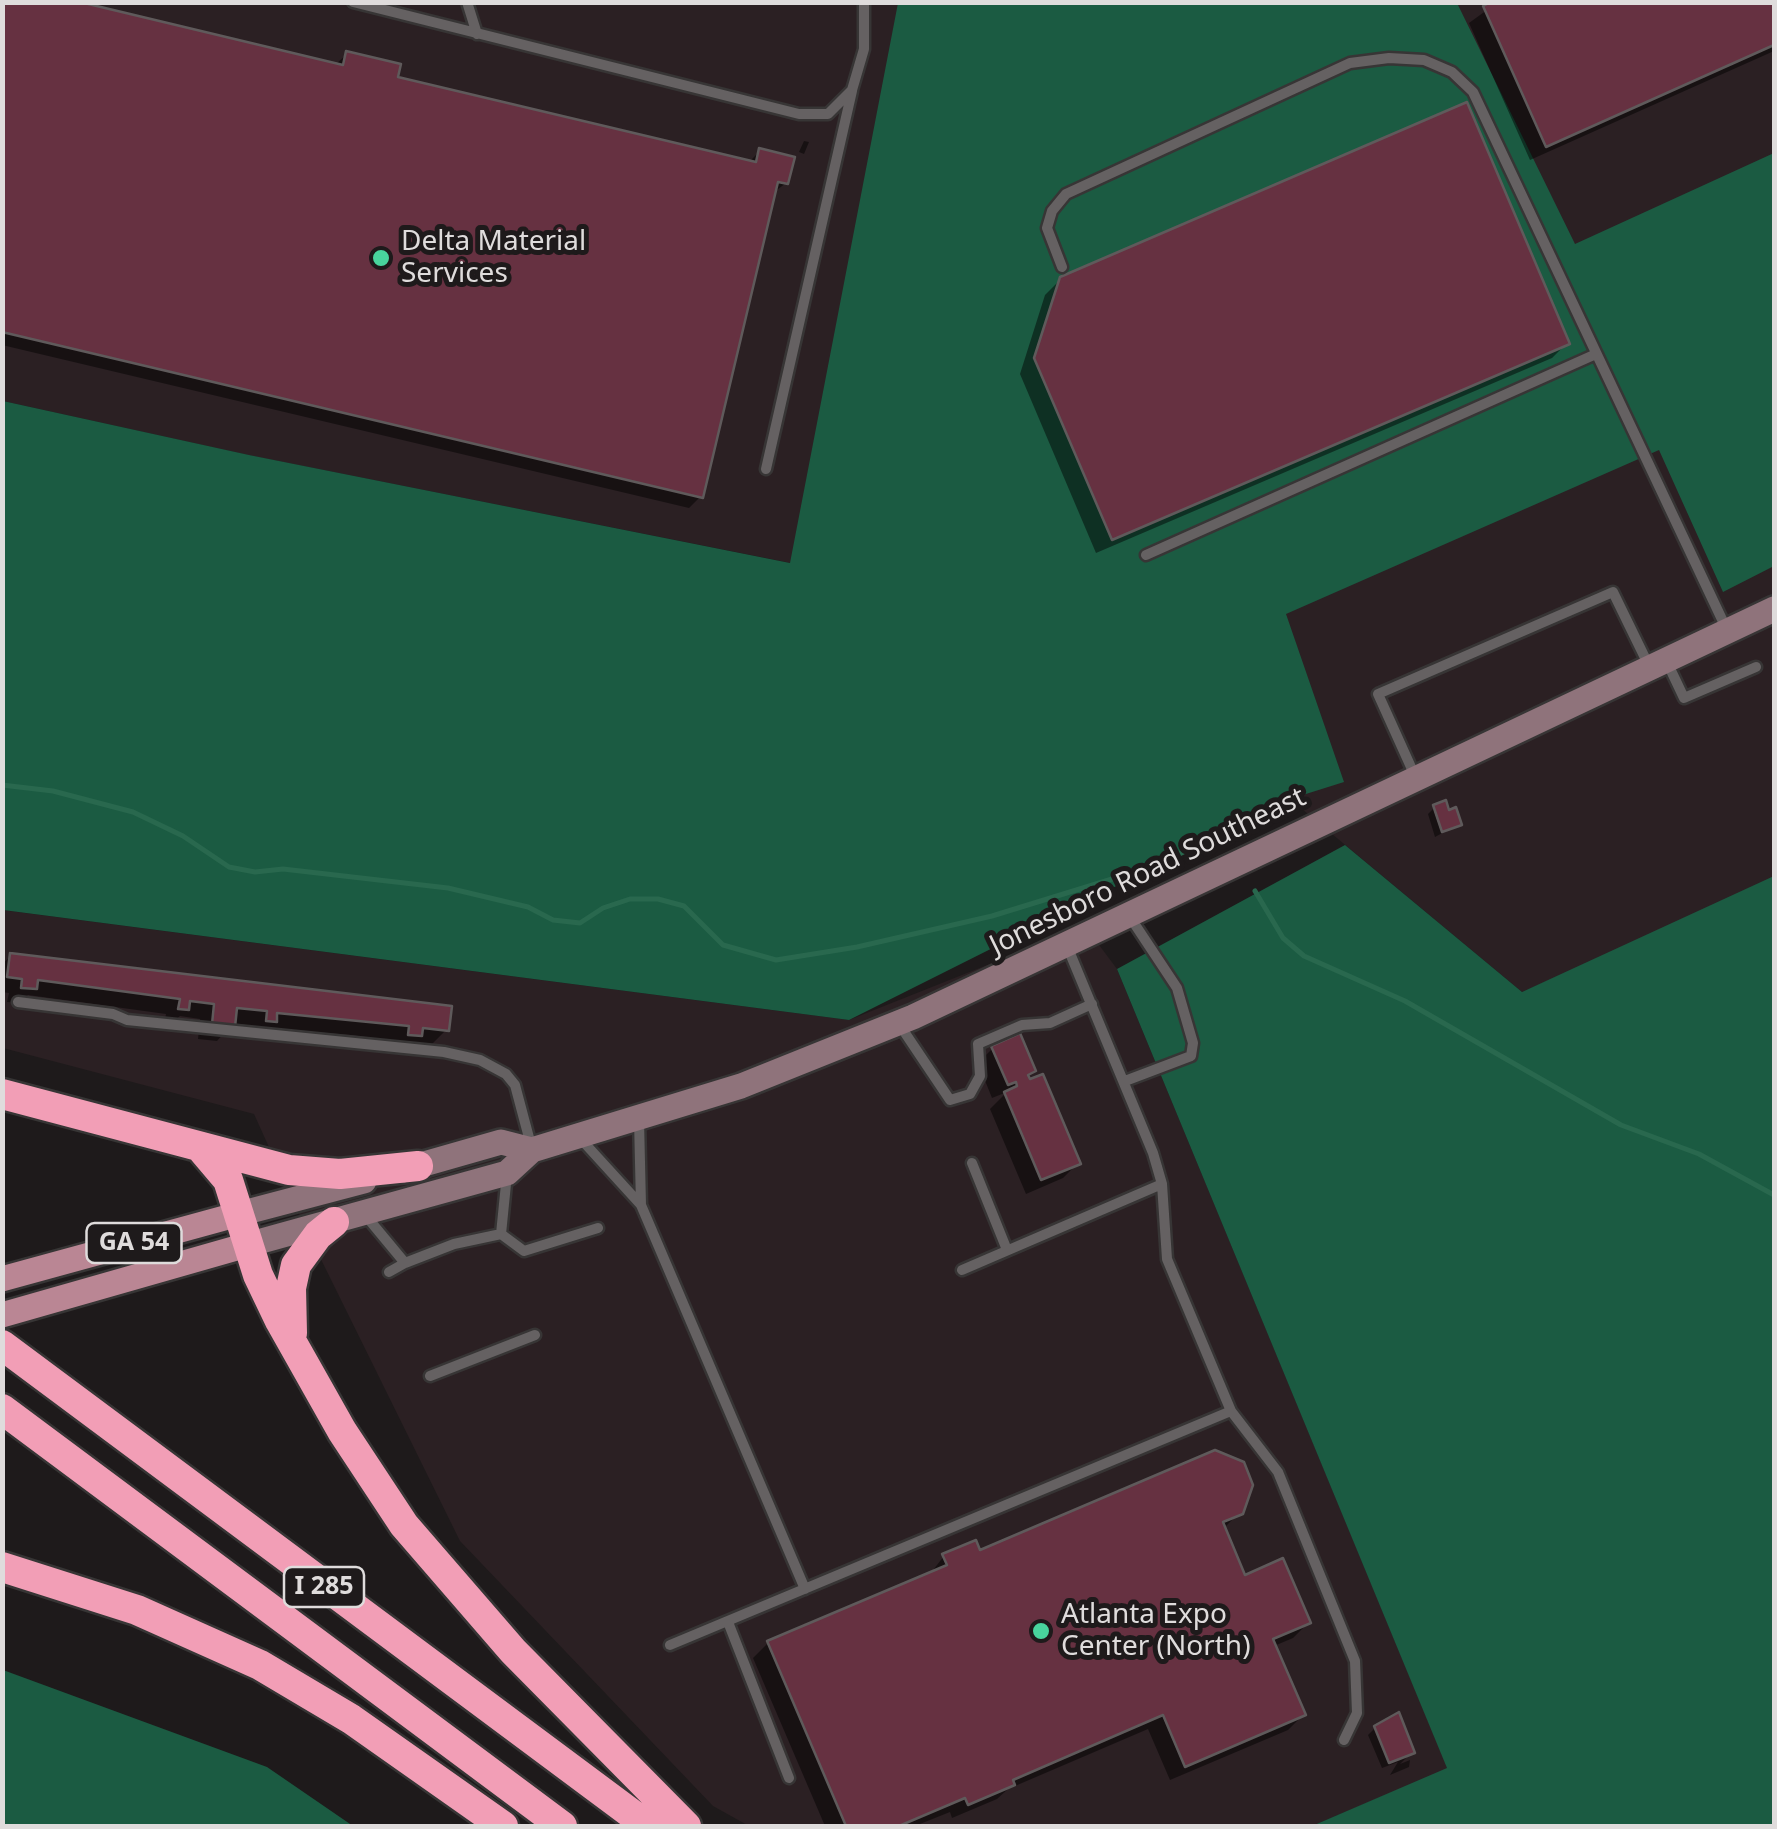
<!DOCTYPE html>
<style>
body{margin:0}
#map{position:relative;width:1777px;height:1829px;overflow:hidden;background:#1e1a1b;font-family:"Noto Sans",sans-serif}
canvas{display:block}
.frame{position:absolute;inset:0;border:5px solid #dfdcdc;pointer-events:none}
</style>
<div id="map">
<canvas width="1777" height="1829"></canvas>
<div class="frame"></div>
</div>
<script>
const ctx = document.querySelector('canvas').getContext('2d');
ctx.lineJoin = 'round';
function fillPath(path, color) {
  ctx.fillStyle = color;
  ctx.fill(path, 'evenodd');
}
function shape(rows) {
  const path = new Path2D();
  for (const r of rows) {
    path.moveTo(r[0], r[1]);
    for (let i = 2; i < r.length; i += 2) path.lineTo(r[i], r[i + 1]);
  }
  return path;
}
function trace(path, color, width, dash) {
  ctx.strokeStyle = color;
  ctx.lineWidth = width;
  ctx.lineCap = dash ? 'butt' : 'round';
  ctx.setLineDash(dash || []);
  ctx.stroke(path);
}
function label(font, color, halo, rows, align = 'center') {
  ctx.font = font + ' "Noto Sans",sans-serif';
  ctx.lineWidth = 10;
  ctx.setLineDash([]);
  ctx.textBaseline = 'middle';
  ctx.strokeStyle = halo;
  ctx.fillStyle = color;
  for (const [text, x, y, turn = 0] of rows) {
    ctx.save();
    ctx.translate(x, y);
    ctx.rotate((+turn || 0) * Math.PI / 180);
    ctx.textAlign = isNaN(turn) ? turn : align;
    if (halo) ctx.strokeText(text, 0, 0);
    ctx.fillText(text, 0, 0);
    ctx.restore();
  }
}
fillPath(shape([
 [3,3,1774,3,1774,884,1522,992,1290,799,791,563,248,455,3,401],
 [2,910,849,1020,1085,926,1117,969,1448,1769,1312,1826,749,1826,713,1806,460,1541,305,1227,254,1114,3,1048]
]), '#2b2023');
fillPath(shape([
 [898,3,1457,3,1575,244,1774,153,1774,566,1723,592,1659,450,1286,614,1344,782,1290,799,849,1020,3,910,3,401,249,455,790,563],
 [1345,845,1522,992,1774,876,1774,1826,1312,1826,1447,1768,1117,969],
 [3,1670,267,1767,353,1826,3,1826]
]), '#1b5b42');
fillPath(shape([
 [2,2,335,65,347,54,395,79,748,163,760,151,786,183,773,193,700,497,689,508,2,345],
 [1498,2,1774,2,1774,51,1530,160,1469,23],
 [804,141,809,142,804,154,799,152],
 [1061,279,1567,343,1552,358,1096,553,1020,374,1045,295],
 [1435,807,1447,813,1459,824,1435,837,1428,814],
 [11,956,446,1030,431,1045,412,1043,405,1050,394,1049,395,1041,351,1035,267,1028,259,1036,252,1035,253,1026,233,1023,217,1041,198,1039,200,1019,180,1016,171,1024,164,1024,166,1014,28,995,20,1003,7,1002,9,993,2,992,2,964],
 [993,1048,1033,1071,1026,1077,1078,1163,1063,1178,1026,1194,990,1109,1007,1092,992,1098,978,1063],
 [1240,1512,1223,1529,1244,1578,1308,1623,1293,1638,1274,1646,1303,1715,1288,1730,1170,1780,1148,1729,1008,1789,997,1799,952,1818,950,1812,915,1826,825,1826,753,1658,768,1643,930,1574,944,1556],
 [1375,1728,1412,1752,1400,1764,1410,1760,1409,1767,1390,1775,1398,1762,1382,1768,1368,1735]
]), '#0007');
trace(shape([
 [2,785,53,791,133,812,183,836,229,867,255,872,283,869,448,888,528,907,553,920,580,923,603,908,630,899,658,899,684,906,723,945,776,960,857,947,992,916,1151,867,1201,844],
 [1255,891,1283,938,1304,956,1405,1001,1621,1125,1699,1154,1774,1195]
]), '#29684e', 5);
const building = shape([
 [2,2,80,2,343,65,346,51,401,64,398,77,756,162,759,148,795,157,788,184,778,182,703,498,2,332,2,2],
 [1491,2,1774,2,1774,45,1546,147,1483,6,1491,2],
 [1467,102,1570,344,1112,540,1034,358,1060,277,1467,102],
 [1446,800,1449,810,1456,807,1462,825,1442,832,1433,805,1446,800],
 [10,953,452,1006,449,1031,423,1028,422,1036,408,1035,409,1026,277,1013,277,1022,266,1021,267,1011,237,1008,235,1027,212,1024,214,1004,190,1001,189,1010,178,1009,180,999,38,980,37,989,21,988,22,979,7,977,10,953],
 [1020,1033,1036,1071,1028,1075,1030,1079,1043,1074,1081,1164,1041,1180,1004,1092,1017,1086,1016,1082,1008,1085,991,1046,1020,1033],
 [1215,1450,1244,1462,1253,1485,1243,1514,1223,1522,1245,1575,1283,1558,1311,1623,1273,1639,1306,1715,1185,1767,1163,1715,1013,1780,1015,1785,968,1805,965,1798,899,1826,846,1826,767,1641,947,1565,942,1554,976,1540,980,1550,1215,1450],
 [1399,1712,1415,1753,1389,1763,1374,1726,1399,1712]
]);
fillPath(building, '#663141');
trace(building, '#5f5a5b', 2.5);
const lane = shape([
 [353,2,799,114,828,114,852,90,864,49,864,2],
 [467,2,477,34],
 [1062,267,1047,228,1052,211,1066,194,1350,63,1389,58,1424,60,1452,72,1473,92,1727,630],
 [766,469,852,91],
 [1146,555,1596,354],
 [1666,660,1684,698,1756,667],
 [1415,776,1378,694,1613,592,1649,666],
 [18,1002,113,1014,127,1020,444,1052,480,1060,506,1074,515,1085,532,1149],
 [899,1024,950,1100,970,1094,980,1076,978,1044,1022,1025,1050,1023,1092,1004],
 [1125,1081,1191,1056,1193,1043,1177,988,1130,917],
 [579,1137,641,1205,639,1120],
 [972,1163,1007,1250],
 [641,1205,805,1589],
 [366,1216,405,1263,389,1272],
 [501,1234,524,1251,598,1228],
 [501,1234,507,1174],
 [405,1263,454,1244,501,1234],
 [962,1270,1162,1184],
 [430,1376,535,1335],
 [1231,1411,1278,1472,1355,1661,1357,1713,1344,1740],
 [728,1622,789,1778],
 [670,1645,1231,1411,1167,1259,1162,1184,1153,1153,1067,946]
]);
const secondary = shape([
 [403,1170,501,1142,532,1150],
 [239,1214,364,1181],
 [247,1245,507,1173,532,1150,741,1086,913,1017,1774,609]
]);
const primary = shape([
 [2,1279,239,1214],
 [2,1315,247,1245]
]);
const highway = shape([
 [2,1094,289,1170,340,1174,418,1166],
 [200,1147,228,1180,258,1275,280,1321,342,1431,404,1525,513,1651,686,1826],
 [292,1333,291,1288,296,1265,318,1235,334,1222],
 [2,1345,648,1826],
 [2,1409,562,1826],
 [2,1567,137,1610,260,1665,351,1719,503,1826]
]);
trace(lane, '#373535', 15);
trace(secondary, '#373535', 30);
trace(primary, '#373535', 30);
trace(highway, '#373535', 35);
trace(lane, '#656162', 10);
trace(secondary, '#8f737b', 25);
trace(primary, '#ba8694', 25);
trace(highway, '#f29eb6', 30);
for (const [x, y, r, color] of [
 [381,258,10,"#48d49d"],
 [1041,1631,10,"#48d49d"]
]) {
  const dot = new Path2D();
  dot.arc(x, y, r, 0, 2 * Math.PI);
  ctx.fillStyle = color;
  ctx.fill(dot);
  trace(dot, '#1e1a1b', 4);
}
for (const [x, y, w] of [
 [134,1243,95],
 [324,1587,80]
]) {
  const box = new Path2D();
  box.roundRect(x - w / 2, y - 20, w, 40, 8);
  ctx.fillStyle = '#1e1a1b';
  ctx.fill(box);
  trace(box, '#dfdcdc', 2.5);
}
label('bold 25px', '#dfdcdc', null, [
 ["GA 54",134,1243],
 ["I 285",324,1587]
]);
label('28px', '#dfdcdc', '#1e1a1b', [
 ["Delta Material",401,242],
 ["Services",401,274],
 ["Atlanta Expo",1061,1615],
 ["Center (North)",1061,1647]
], 'left');
label('28px', '#dfdcdc', '#1e1a1b', [
 ["Jonesboro Road Southeast",1148,872,-26]
]);
</script>
